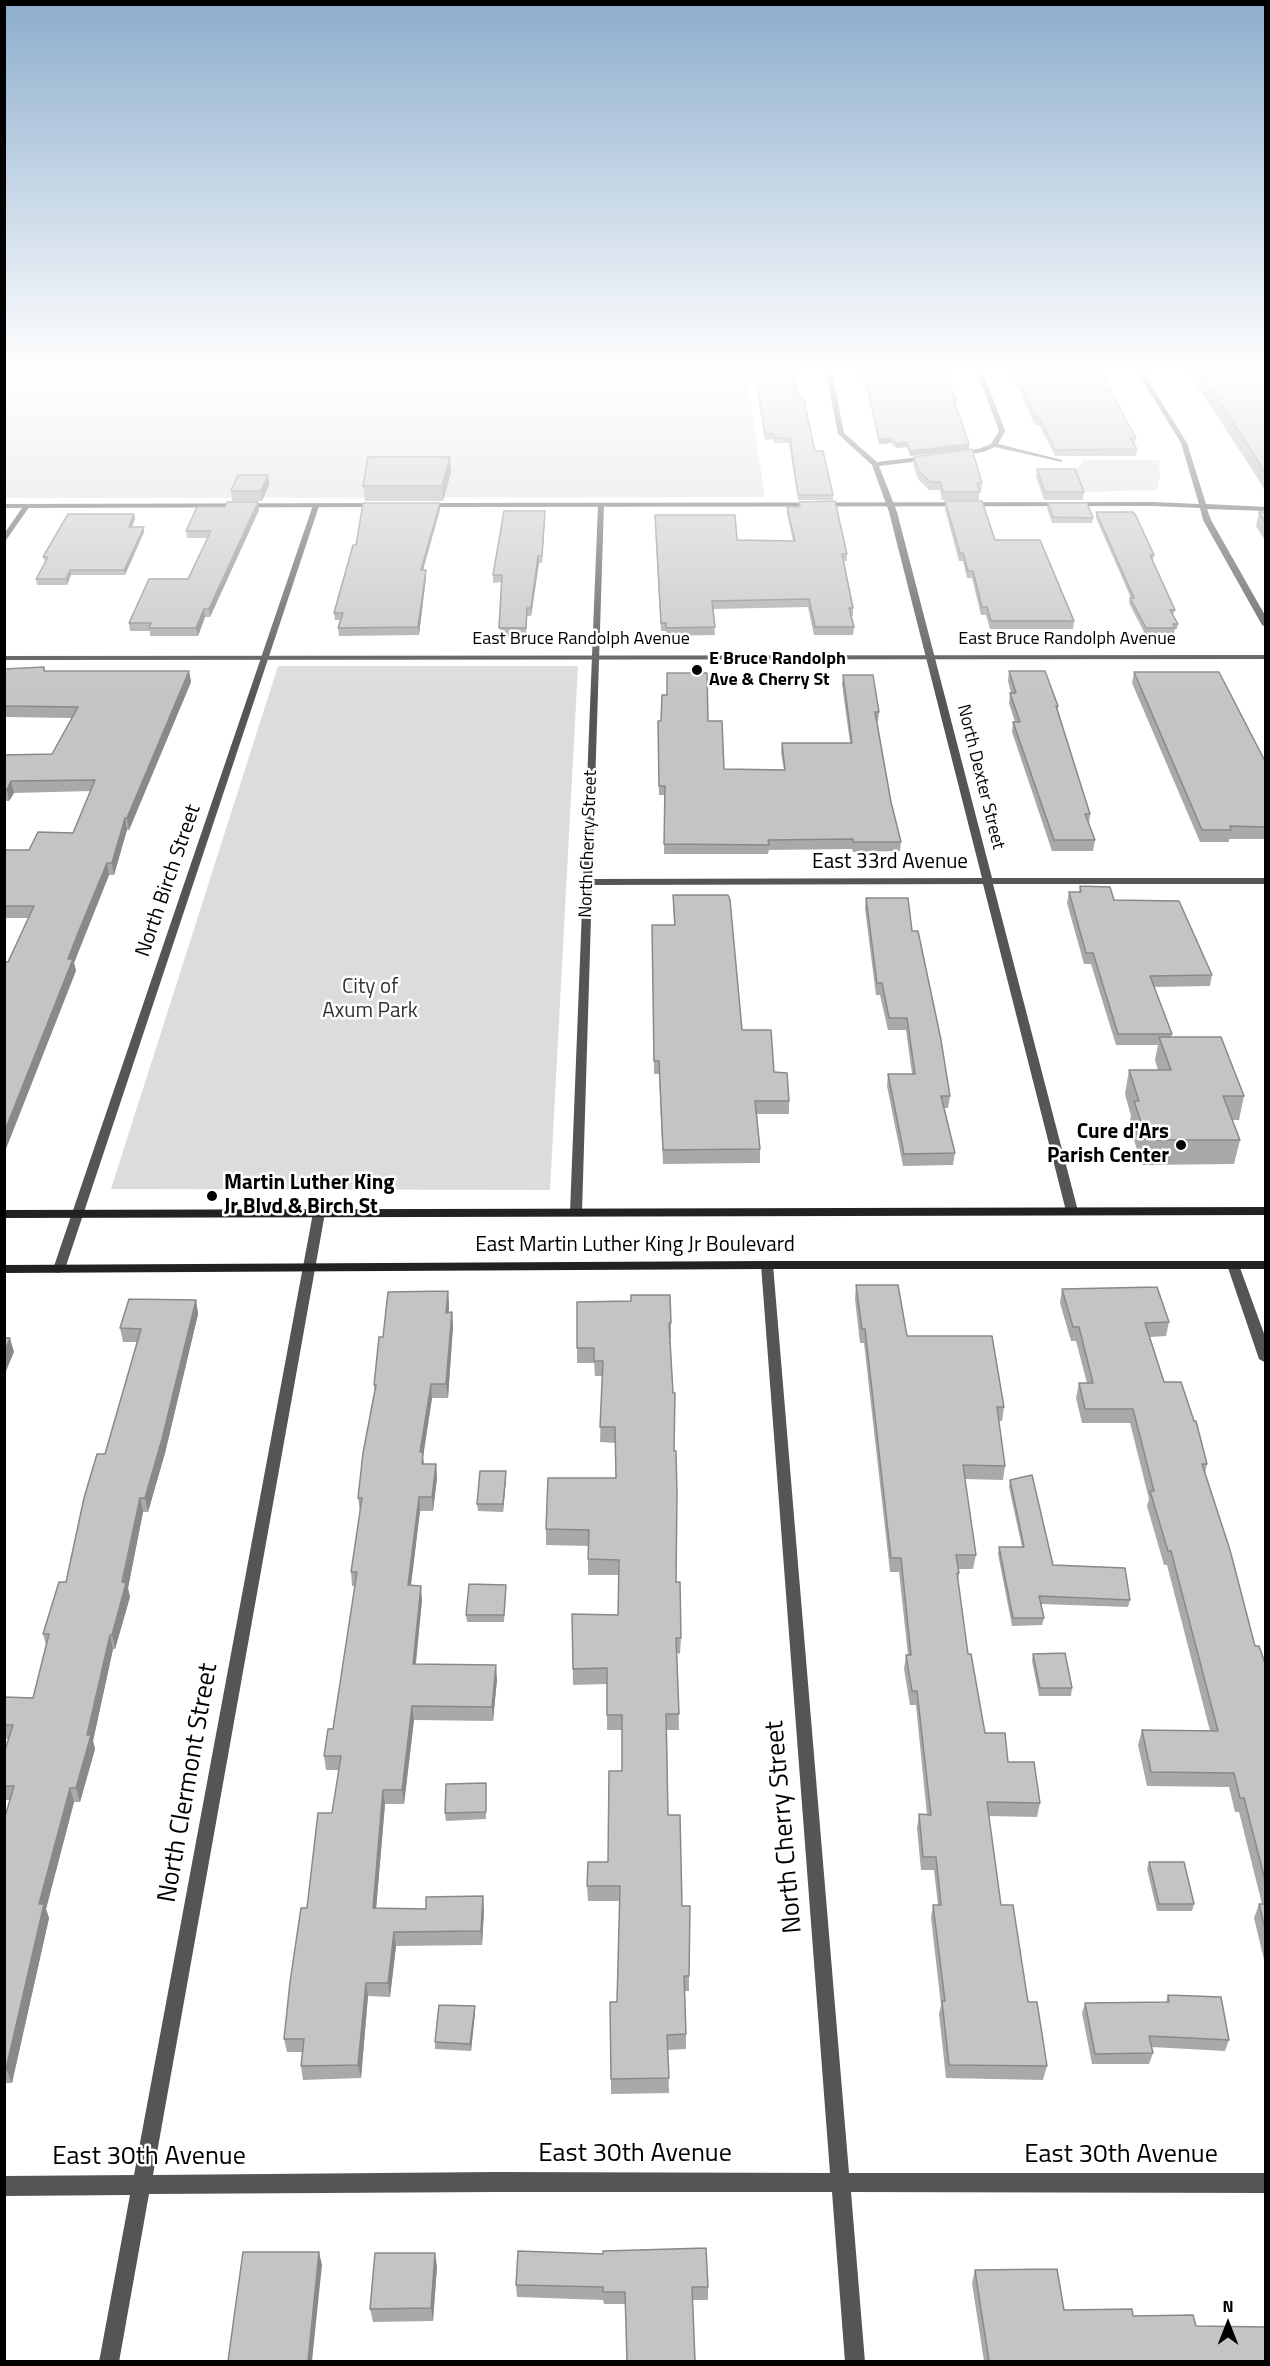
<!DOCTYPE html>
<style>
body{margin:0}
#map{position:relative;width:1270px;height:2366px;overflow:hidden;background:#fff;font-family:"Titillium Web",sans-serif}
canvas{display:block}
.frame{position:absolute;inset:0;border:6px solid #000;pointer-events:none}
.north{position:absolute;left:1198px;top:2294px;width:60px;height:60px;-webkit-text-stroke:4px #fff;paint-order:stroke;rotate:0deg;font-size:16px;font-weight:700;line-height:24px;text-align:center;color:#000}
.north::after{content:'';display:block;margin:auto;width:21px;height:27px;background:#000;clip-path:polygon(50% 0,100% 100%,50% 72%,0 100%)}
</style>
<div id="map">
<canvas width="1270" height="2366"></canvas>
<div class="frame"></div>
<div class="north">N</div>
</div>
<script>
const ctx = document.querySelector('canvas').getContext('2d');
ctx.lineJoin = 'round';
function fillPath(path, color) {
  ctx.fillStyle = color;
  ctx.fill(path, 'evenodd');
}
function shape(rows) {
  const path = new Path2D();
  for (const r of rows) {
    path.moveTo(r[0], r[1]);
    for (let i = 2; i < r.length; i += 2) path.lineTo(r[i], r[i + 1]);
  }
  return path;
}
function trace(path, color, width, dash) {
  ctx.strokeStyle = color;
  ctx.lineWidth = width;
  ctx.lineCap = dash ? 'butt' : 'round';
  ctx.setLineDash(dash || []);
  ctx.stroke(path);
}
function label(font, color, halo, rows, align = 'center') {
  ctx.font = font + ' "Titillium Web",sans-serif';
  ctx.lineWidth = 5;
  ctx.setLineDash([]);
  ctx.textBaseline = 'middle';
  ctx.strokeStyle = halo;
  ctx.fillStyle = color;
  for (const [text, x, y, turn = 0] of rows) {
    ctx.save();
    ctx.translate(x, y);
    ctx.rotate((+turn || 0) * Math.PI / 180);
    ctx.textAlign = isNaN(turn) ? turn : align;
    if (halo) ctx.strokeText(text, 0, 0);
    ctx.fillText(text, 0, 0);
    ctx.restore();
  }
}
fillPath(shape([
 [4,367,745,367,765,497,5,498],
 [1084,460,1159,460,1160,475,1157,490,1082,492,1073,469,1080,466],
 [278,666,578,666,550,1190,111,1189]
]), '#dcdcdc');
fillPath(shape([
 [825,367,831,367,844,433,877,462,928,456,931,458,928,460,879,466,897,512,992,878,1266,878,1266,884,993,884,1078,1211,1072,1215,1066,1211,983,884,592,885,582,1212,580,1215,572,1215,570,1212,598,504,604,505,592,879,982,878,889,512,872,465,838,434,825,367],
 [975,367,981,367,1005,431,998,444,1062,460,1062,462,995,447,983,452,955,456,955,454,981,448,991,444,999,431,975,367],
 [24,505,30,506,4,543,4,534,24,505],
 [313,505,319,506,65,1269,59,1273,55,1272,53,1269,313,505],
 [319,1209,325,1213,153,2175,495,2172,830,2173,761,1265,767,1261,773,1265,849,2173,1266,2173,1266,2193,851,2192,865,2362,845,2362,832,2192,495,2192,149,2194,119,2362,99,2362,130,2195,4,2196,4,2176,134,2175,313,1213,319,1209],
 [1233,1261,1239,1265,1266,1339,1266,1363,1259,1359,1227,1265,1233,1261]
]), '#555');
fillPath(shape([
 [1134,367,1140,367,1187,443,1206,504,1266,507,1266,511,1207,509,1211,520,1266,617,1266,627,1262,625,1203,520,1200,508,1153,506,426,507,422,505,426,503,1153,502,1199,504,1181,443,1134,367],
 [4,504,378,503,382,505,378,507,4,508,4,504],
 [1266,655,1266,659,4,660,4,656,1266,655]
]), '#555');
fillPath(shape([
 [1266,1207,1266,1215,4,1218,4,1210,1266,1207],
 [767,1261,1266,1261,1266,1269,767,1269,4,1273,4,1265,767,1261]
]), '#222');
fillPath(shape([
 [753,367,792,367,798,397,815,451,833,495,833,500,798,500,789,443,774,443,773,439,765,440],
 [860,367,943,367,956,400,955,405,969,449,910,456,907,447,896,448,891,443,879,444,869,399],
 [1009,367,1098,367,1136,438,1135,444,1134,444,1137,449,1136,456,1055,456,1039,425,1035,425],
 [1185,367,1266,367,1266,492,1253,471],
 [914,457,982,483,981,491,979,491,979,500,942,500,940,490,929,490,918,479,913,464],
 [1037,469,1084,492,1083,500,1044,500,1036,477],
 [451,472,443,501,365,501,363,486],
 [268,475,269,485,262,501,232,501,231,491],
 [945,501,995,540,1074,621,1073,629,990,629,986,615,981,615,972,578,967,578,963,561,959,561,945,509],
 [799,502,847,554,847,561,843,561,853,608,853,616,851,616,854,627,853,635,814,635,808,607,713,609,715,635,666,636,666,631,661,631,655,523,737,540,793,541,787,514,787,507,799,507],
 [1048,503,1093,518,1092,523,1052,523,1047,508],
 [440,509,423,570,426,577,419,635,339,636,338,628,340,620,335,620,334,613,356,545],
 [259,510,210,617,205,617,198,636,150,636,150,631,130,631,129,623,188,579,208,538,187,538,186,531],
 [545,511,542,563,539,563,531,616,527,616,526,636,500,636,502,582,493,583,493,575],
 [1096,512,1154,555,1153,560,1152,560,1175,610,1173,615,1178,624,1177,629,1175,629,1174,633,1145,634,1129,603,1130,598,1131,598,1096,518],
 [1259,512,1266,512,1266,542,1256,526],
 [134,514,135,519,132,527,144,527,144,532,125,575,71,575,67,585,37,585,36,579,45,562,43,557],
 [44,667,45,671,189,671,191,682,129,830,127,830,114,875,109,875,81,945,74,963,76,971,8,962,29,918,4,918,4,852,29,850,73,833,91,791,14,793,9,801,5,801,4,803,4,755,52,754,72,718,4,717,4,669],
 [1009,671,1058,706,1058,711,1090,814,1089,824,1095,840,1093,851,1052,851,1012,732,1013,722,1015,722,1009,703,1010,693,1011,693,1008,681],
 [1134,672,1266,763,1266,839,1229,839,1229,842,1200,842,1132,683],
 [843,675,879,712,878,721,877,721,891,802,901,842,900,851,853,852,852,849,769,850,768,854,664,854,665,795,659,795,658,721,661,721,667,695,708,721,724,769,784,770,781,752,782,743,850,743,842,684],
 [1080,886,1114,900,1212,975,1210,986,1154,987,1172,1034,1171,1037,1244,1096,1239,1120,1232,1120,1240,1140,1234,1164,1142,1165,1129,1125,1131,1116,1125,1094,1129,1070,1158,1070,1155,1060,1158,1045,1116,1045,1091,964,1084,964,1067,903,1069,892,1079,892],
 [673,895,742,1030,774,1072,789,1101,789,1114,757,1114,760,1149,760,1163,663,1164,659,1074,654,1074,652,925,674,925],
 [866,898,912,931,950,1096,948,1108,944,1108,955,1153,953,1165,903,1166,887,1086,888,1074,912,1074,906,1030,888,1030,880,995,876,995,865,909],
 [856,1285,907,1336,1004,1407,1002,1421,999,1421,1005,1466,1003,1480,965,1479,976,1555,973,1569,958,1569,959,1573,958,1581,968,1654,985,1733,1040,1803,1037,1817,989,1816,1001,1905,1047,2066,1043,2080,946,2078,939,2014,941,2005,931,1918,933,1905,938,1905,934,1870,921,1870,917,1828,919,1814,927,1815,916,1705,910,1705,904,1669,906,1655,908,1655,899,1572,890,1572,864,1343,860,1343,855,1299],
 [1062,1289,1169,1322,1166,1336,1150,1337,1164,1382,1207,1464,1205,1473,1255,1646,1266,1666,1266,1968,1254,1918,1259,1904,1262,1904,1239,1812,1235,1812,1229,1787,1147,1786,1138,1745,1142,1730,1210,1731,1167,1565,1164,1565,1147,1506,1149,1499,1130,1423,1082,1423,1076,1398,1079,1383,1087,1383,1076,1341,1071,1341,1060,1303],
 [448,1291,449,1305,449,1313,452,1312,453,1326,448,1398,432,1398,423,1457,424,1464,436,1464,437,1478,433,1511,420,1511,411,1585,422,1600,416,1664,497,1679,493,1721,414,1720,404,1804,385,1804,376,1908,484,1910,482,1945,396,1946,390,1997,368,1996,361,2078,303,2080,301,2066,302,2052,287,2052,284,2039,307,1908,332,1813,339,1770,326,1770,324,1756,333,1729,355,1586,352,1586,351,1572,360,1512,358,1498,375,1393,374,1385,383,1337],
 [196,1300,198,1314,165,1453,148,1512,143,1512,128,1588,130,1597,115,1649,113,1649,93,1741,95,1749,80,1802,74,1802,46,1909,49,1918,12,2083,4,2083,4,1820,10,1800,4,1800,4,1753,9,1739,4,1739,4,1697,33,1698,46,1645,43,1634,66,1582,105,1454,138,1342,123,1342,120,1328],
 [631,1301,671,1323,671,1338,670,1338,676,1582,681,1638,680,1654,677,1653,679,1730,667,1730,668,1815,682,1906,689,1976,689,1991,685,1991,686,2034,686,2049,668,2050,669,2093,611,2094,610,2002,617,2002,620,1901,588,1901,587,1886,608,1862,622,1771,622,1730,607,1730,607,1684,573,1685,572,1614,618,1615,619,1575,588,1575,588,1546,546,1545,546,1529,616,1478,615,1443,600,1442,602,1376,595,1376,594,1363,577,1363,577,1302],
 [506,1479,503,1512,478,1511,477,1504],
 [1010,1480,1053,1565,1130,1600,1128,1607,1041,1604,1044,1618,1042,1625,1012,1626,998,1554,999,1547,1022,1547,1009,1487],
 [506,1585,506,1592,504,1622,467,1622,466,1615],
 [1033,1654,1072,1688,1071,1696,1039,1696,1032,1661],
 [486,1783,486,1819,446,1821,445,1813],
 [1149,1862,1194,1904,1192,1911,1157,1911,1147,1869],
 [1168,1995,1229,2040,1225,2051,1151,2047,1153,2053,1149,2064,1092,2064,1082,2013,1085,2003,1166,2002],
 [475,2006,475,2013,471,2051,435,2049,435,2042],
 [437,2266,433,2321,373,2322,370,2309],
 [975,2270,1064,2310,1133,2316,1196,2326,1266,2361,984,2361,972,2283],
 [516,2285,708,2287,708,2300,693,2300,625,2304,604,2304,603,2300,517,2297]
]), '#a9a9a9');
fillPath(shape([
 [891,438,891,443,879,444,879,439],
 [907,442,907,447,896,448,896,443],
 [969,444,969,449,910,456,910,451],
 [450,457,451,472,443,501,442,486],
 [268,475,269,485,262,501,261,491],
 [258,502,259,510,210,617,209,609],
 [440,503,440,509,421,577,421,570],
 [545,511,545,518,542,563,542,556],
 [134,514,135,519,129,532,129,527],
 [144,527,144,532,125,575,124,570],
 [538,556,539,563,531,616,531,608],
 [70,570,71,575,67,585,66,579],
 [426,570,426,577,419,635,418,627],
 [204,609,205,617,198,636,196,628],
 [189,671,191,682,129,830,127,818],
 [11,781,14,793,9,801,7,790],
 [125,818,127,830,114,875,112,863],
 [107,863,109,875,74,963,76,971,4,1154,4,1133,68,959],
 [448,1291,449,1305,447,1326,446,1313],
 [196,1300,198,1314,165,1453,148,1512,145,1498],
 [452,1312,453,1326,448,1398,446,1384],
 [10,1338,14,1352,4,1376,4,1353],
 [431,1384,432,1398,423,1457,424,1466,423,1478,420,1452],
 [436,1464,437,1478,433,1511,432,1497],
 [506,1471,506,1479,503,1512,503,1504],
 [419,1497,420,1511,409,1600,408,1585],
 [140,1498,143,1512,128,1588,130,1597,115,1649,112,1635],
 [421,1586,422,1600,414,1678,413,1664],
 [110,1635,113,1649,93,1741,95,1749,80,1802,76,1788],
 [496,1665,497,1679,493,1721,492,1707],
 [412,1706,414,1720,404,1804,402,1790],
 [70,1788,74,1802,46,1909,49,1918,12,2083,6,2069,39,1904],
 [383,1790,385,1804,375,1922,373,1908],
 [483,1896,484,1910,482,1945,481,1931],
 [394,1932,396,1946,390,1997,388,1983],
 [366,1983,368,1996,361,2078,358,2065],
 [475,2006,475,2013,471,2051,470,2044],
 [319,2252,322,2265,312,2361,308,2361],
 [435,2253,437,2266,433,2321,431,2308]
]), '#898989');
const building = shape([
 [754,367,792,367,798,397,803,396,815,451,823,451,833,495,798,495,790,438,774,438,774,434,765,434,754,367],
 [862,367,943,367,956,400,954,400,969,444,910,451,907,442,896,443,891,438,879,439,869,394,862,367],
 [1013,367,1098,367,1136,438,1130,438,1137,449,1055,450,1040,418,1036,418,1013,367],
 [1196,367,1266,367,1266,474,1256,458,1196,367],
 [972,449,982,483,977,483,980,492,943,492,940,482,930,482,919,471,914,457,972,449],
 [368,457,450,457,442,486,363,486,368,457],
 [1037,469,1075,469,1084,492,1045,492,1037,469],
 [238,475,268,475,261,491,231,491,238,475],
 [835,501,847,554,842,554,853,608,849,608,854,627,815,627,809,599,712,601,715,627,666,628,666,623,661,623,655,515,735,515,737,540,795,541,787,507,800,507,799,502,835,501],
 [945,501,982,501,995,540,1040,540,1074,621,991,621,987,607,982,607,973,571,968,571,963,553,960,553,945,501],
 [227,502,258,502,209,609,204,609,196,628,149,628,151,623,129,623,149,579,188,579,211,531,186,531,197,507,225,507,227,502],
 [363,503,440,503,421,570,426,570,418,627,338,628,343,613,334,613,353,545,356,545,363,503],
 [1048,503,1087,503,1093,518,1053,517,1048,503],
 [504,511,545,511,542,556,538,556,531,608,527,608,526,628,499,628,502,575,493,575,504,511],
 [1096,512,1133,512,1136,516,1154,555,1150,555,1175,610,1170,610,1178,624,1173,624,1175,628,1146,628,1130,598,1134,598,1096,512],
 [1259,512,1266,512,1266,524,1259,512],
 [68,514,134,514,129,527,144,527,124,570,70,570,66,579,36,579,48,557,43,557,68,514],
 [44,667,44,671,189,671,127,818,125,818,112,863,107,863,78,933,68,959,73,959,4,1133,4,962,8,962,34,906,4,906,4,852,5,850,29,850,38,832,73,833,95,780,11,781,7,790,4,790,4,755,52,754,78,707,4,706,4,669,44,667],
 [1009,671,1045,671,1058,706,1056,706,1090,814,1085,814,1095,840,1054,840,1013,722,1020,722,1010,693,1016,693,1009,671],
 [1134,672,1219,672,1266,763,1266,827,1230,826,1231,830,1202,830,1134,672],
 [667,673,707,673,708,721,722,721,724,769,785,770,782,743,852,743,843,675,873,675,879,712,875,712,891,802,901,842,853,842,853,839,768,840,769,845,664,844,665,786,659,786,658,721,661,721,662,695,667,695,667,673],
 [1080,886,1110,887,1114,900,1179,901,1212,975,1150,976,1172,1034,1118,1034,1093,953,1086,953,1069,892,1081,892,1080,886],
 [673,895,728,895,730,900,742,1030,771,1030,774,1072,787,1073,789,1101,755,1101,760,1149,663,1150,659,1061,654,1061,652,925,675,925,673,895],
 [866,898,908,898,912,931,918,931,941,1040,950,1096,941,1096,955,1153,904,1154,888,1074,915,1074,907,1018,889,1018,882,983,877,983,866,898],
 [1159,1037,1221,1037,1244,1096,1223,1096,1240,1140,1147,1140,1134,1101,1139,1101,1129,1070,1171,1070,1159,1037],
 [856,1285,898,1285,907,1336,992,1336,1004,1407,997,1407,1005,1466,963,1465,976,1555,956,1555,959,1573,957,1573,968,1654,971,1654,985,1733,1005,1733,1008,1762,1034,1762,1040,1803,987,1802,1001,1905,1013,1905,1028,2002,1037,2002,1047,2066,949,2065,942,2001,945,2001,933,1905,941,1905,936,1857,923,1857,919,1814,931,1815,917,1691,912,1691,906,1655,911,1655,901,1558,891,1558,865,1329,862,1329,856,1285],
 [1157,1287,1169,1322,1145,1323,1164,1382,1181,1382,1194,1421,1196,1421,1207,1464,1202,1464,1230,1550,1255,1646,1259,1646,1266,1666,1266,1884,1244,1798,1240,1798,1234,1773,1151,1772,1142,1730,1218,1731,1171,1551,1168,1551,1150,1491,1154,1491,1133,1409,1085,1409,1079,1383,1093,1383,1079,1327,1073,1327,1062,1289,1157,1287],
 [448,1291,446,1313,452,1312,446,1384,431,1384,420,1452,423,1452,422,1464,436,1464,432,1497,419,1497,408,1585,421,1586,413,1664,496,1665,492,1707,412,1706,402,1790,383,1790,373,1908,426,1909,426,1897,483,1896,481,1931,394,1932,388,1983,366,1983,358,2065,301,2066,304,2039,284,2039,290,1982,301,1908,307,1908,318,1813,332,1813,341,1756,324,1756,328,1729,333,1729,357,1572,351,1572,362,1498,358,1498,363,1453,376,1385,374,1385,379,1337,383,1337,388,1292,448,1291],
 [631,1295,670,1295,671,1323,669,1323,673,1393,675,1393,674,1451,676,1451,677,1493,676,1582,680,1582,681,1638,676,1638,679,1714,666,1714,668,1815,680,1815,682,1906,690,1906,689,1976,684,1976,686,2034,667,2035,669,2078,611,2079,610,2002,617,2002,620,1886,587,1886,588,1862,608,1862,609,1771,622,1771,622,1715,607,1715,607,1668,573,1669,572,1614,618,1615,619,1560,588,1559,589,1530,546,1529,548,1478,616,1478,615,1427,600,1427,603,1361,594,1361,594,1348,577,1348,577,1302,631,1301,631,1295],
 [129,1299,196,1300,162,1439,145,1498,140,1498,122,1582,126,1583,112,1635,110,1635,87,1735,91,1735,76,1788,70,1788,39,1904,44,1904,6,2069,4,2069,4,1820,14,1786,4,1786,4,1753,13,1725,4,1725,4,1697,33,1698,49,1634,43,1634,59,1582,66,1582,84,1498,97,1454,105,1454,141,1329,120,1328,129,1299],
 [4,1338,10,1338,4,1353,4,1338],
 [480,1471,506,1471,503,1504,477,1504,480,1471],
 [1032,1475,1053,1565,1125,1568,1130,1600,1039,1596,1044,1618,1013,1618,999,1547,1024,1547,1010,1480,1032,1475],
 [469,1584,506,1585,504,1615,466,1615,469,1584],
 [1065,1653,1072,1688,1040,1688,1033,1654,1065,1653],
 [486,1783,486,1812,445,1813,446,1784,486,1783],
 [1149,1862,1184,1862,1194,1904,1159,1904,1149,1862],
 [1259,1904,1266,1904,1266,1933,1259,1904],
 [1168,1995,1221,1997,1229,2040,1149,2036,1153,2053,1095,2054,1085,2003,1169,2002,1168,1995],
 [439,2005,475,2006,470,2044,435,2042,439,2005],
 [706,2248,708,2287,692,2287,695,2361,627,2361,625,2292,603,2292,603,2287,516,2285,518,2251,603,2254,603,2251,706,2248],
 [243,2252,319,2252,308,2361,228,2361,243,2252],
 [375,2253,435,2253,431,2308,370,2309,375,2253],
 [1057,2269,1064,2310,1132,2309,1133,2316,1193,2315,1196,2326,1266,2327,1266,2361,989,2361,975,2270,1057,2269]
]);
fillPath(building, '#c4c4c4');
trace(building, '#898989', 1.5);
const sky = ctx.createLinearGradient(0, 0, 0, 698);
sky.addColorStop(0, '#8cadcc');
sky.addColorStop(0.53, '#fff');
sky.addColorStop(1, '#ffffff00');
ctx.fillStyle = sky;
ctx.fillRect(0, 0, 1270, 698);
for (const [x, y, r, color] of [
 [697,670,6,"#000"],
 [1181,1145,6,"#000"],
 [212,1196,6,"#000"]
]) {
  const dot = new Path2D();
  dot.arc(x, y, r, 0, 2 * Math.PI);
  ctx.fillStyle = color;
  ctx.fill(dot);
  trace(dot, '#fff', 2);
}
label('18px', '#000', '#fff', [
 ["East Bruce Randolph Avenue",581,640],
 ["East Bruce Randolph Avenue",1067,640],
 ["North Dexter Street",980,777,76],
 ["North Cherry Street",589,844,-88]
]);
label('bold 18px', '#000', '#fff', [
 ["E Bruce Randolph",709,660],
 ["Ave & Cherry St",709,681]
], 'left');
label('21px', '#000', '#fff', [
 ["East 33rd Avenue",890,863],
 ["North Birch Street",169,881,-71],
 ["East Martin Luther King Jr Boulevard",635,1246]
]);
label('21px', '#333', '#fff', [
 ["City of",370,988],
 ["Axum Park",370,1012]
]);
label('bold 21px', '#000', '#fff', [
 ["Cure d'Ars",1169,1133],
 ["Parish Center",1169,1157],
 ["Martin Luther King",224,1184,"left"],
 ["Jr Blvd & Birch St",224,1208,"left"]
], 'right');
label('26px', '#000', '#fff', [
 ["North Clermont Street",189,1783,-80],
 ["North Cherry Street",785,1827,-95],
 ["East 30th Avenue",635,2155],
 ["East 30th Avenue",1121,2156],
 ["East 30th Avenue",149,2158]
]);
</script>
